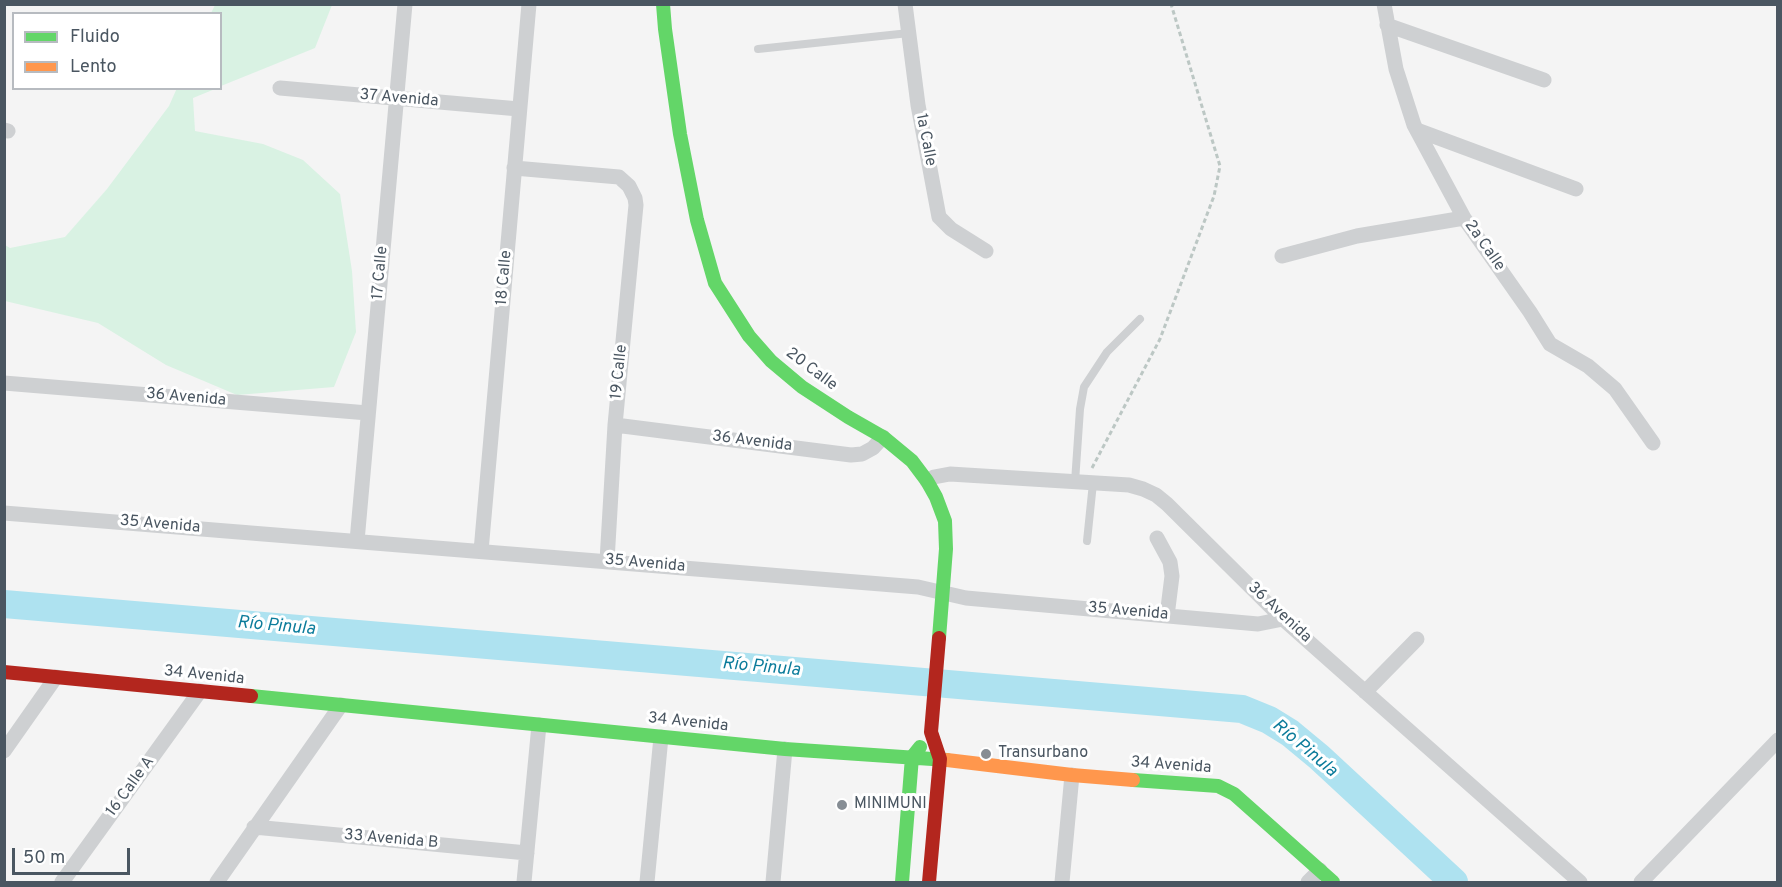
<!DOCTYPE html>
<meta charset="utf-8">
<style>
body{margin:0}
#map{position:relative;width:1782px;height:887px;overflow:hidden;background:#f4f4f4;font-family:Overpass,sans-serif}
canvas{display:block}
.frame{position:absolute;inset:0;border:6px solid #4a5661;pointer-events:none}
.legend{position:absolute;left:12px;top:12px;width:210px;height:78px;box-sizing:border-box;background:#fff;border:2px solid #b7bbc0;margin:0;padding:8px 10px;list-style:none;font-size:18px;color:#4a5661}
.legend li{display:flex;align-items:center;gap:12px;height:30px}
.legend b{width:30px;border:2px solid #b7bbc0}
.scale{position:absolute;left:12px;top:848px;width:118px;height:27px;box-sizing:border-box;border:3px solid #4a5661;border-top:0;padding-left:8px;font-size:18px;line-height:21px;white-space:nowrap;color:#4a5661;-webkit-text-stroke:4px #fff;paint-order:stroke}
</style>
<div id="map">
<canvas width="1782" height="887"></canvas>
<div class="frame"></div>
<ul class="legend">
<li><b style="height:8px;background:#63d668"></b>Fluido</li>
<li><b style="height:8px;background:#ff974d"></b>Lento</li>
</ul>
<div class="scale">50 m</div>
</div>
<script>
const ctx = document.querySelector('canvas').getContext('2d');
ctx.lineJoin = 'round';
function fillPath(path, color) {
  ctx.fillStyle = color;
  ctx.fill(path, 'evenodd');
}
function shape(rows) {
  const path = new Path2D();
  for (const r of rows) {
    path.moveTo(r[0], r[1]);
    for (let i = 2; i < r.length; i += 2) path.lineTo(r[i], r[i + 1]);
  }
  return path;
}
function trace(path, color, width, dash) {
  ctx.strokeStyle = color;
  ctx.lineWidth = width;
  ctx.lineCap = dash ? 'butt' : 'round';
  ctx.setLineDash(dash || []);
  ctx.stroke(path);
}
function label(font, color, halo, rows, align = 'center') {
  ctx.font = font + ' Overpass,sans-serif';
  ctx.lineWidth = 6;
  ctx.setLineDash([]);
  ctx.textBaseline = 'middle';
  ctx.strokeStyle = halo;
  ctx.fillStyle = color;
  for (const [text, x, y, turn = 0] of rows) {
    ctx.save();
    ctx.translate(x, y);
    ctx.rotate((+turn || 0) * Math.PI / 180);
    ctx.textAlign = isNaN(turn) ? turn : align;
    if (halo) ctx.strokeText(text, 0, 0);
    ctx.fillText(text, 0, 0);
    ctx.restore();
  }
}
fillPath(shape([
 [215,5,215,4,332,5,315,48,221,86,220,14,211,13],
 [177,88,215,89,193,98,195,131,263,144,303,160,340,194,352,271,356,332,334,387,237,395,166,365,98,323,5,301,5,245,10,248,65,237,107,189,169,106]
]), '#d9f2e3');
trace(shape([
 [4,604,1242,709,1269,720,1290,733,1319,757,1454,882]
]), '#aee2f0', 28);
trace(shape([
 [1092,468,1160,339,1214,196,1220,166,1171,4]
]), '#bcc7c4', 3, [4.5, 3]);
trace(shape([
 [758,49,909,33],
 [1075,482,1080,409,1084,387,1107,352,1140,319],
 [1087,541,1093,483]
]), '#ced0d2', 8);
trace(shape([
 [905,4,918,105,939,217,951,229,986,251],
 [1384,4,1396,69,1414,125,1464,218,1530,312,1550,344,1588,366,1615,389,1653,443],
 [1387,25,1544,80],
 [280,88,519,109],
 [4,130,8,131],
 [1417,130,1576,189],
 [514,168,619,177,629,186,635,198,636,205,615,425,607,561],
 [1282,256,1357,236,1464,218],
 [4,383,368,413],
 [615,425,851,455,862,454,873,448,883,437],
 [927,481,934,477,950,474,1129,485,1143,489,1156,495,1167,504,1283,619,1580,882],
 [4,513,918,587,966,598,1258,624,1283,619],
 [1157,538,1170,562,1172,576,1167,616],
 [357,541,405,4],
 [481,551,529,4],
 [1365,692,1417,639],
 [4,751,56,677],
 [254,827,527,853],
 [62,882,200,691],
 [217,882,341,705],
 [524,882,539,725],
 [647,882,661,737],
 [773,882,785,749],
 [1062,882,1072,775],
 [1308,882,1320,870],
 [1641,882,1778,740]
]), '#ced0d2', 15);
trace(shape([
 [663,4,665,29,680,134,697,220,715,283,749,336,771,361,802,387,848,417,883,437,912,461,927,481,936,497,945,521,946,549,939,638],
 [251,696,785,749,947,760],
 [1133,780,1218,786,1234,794,1333,882],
 [902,882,912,757,920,747]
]), '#63d668', 14);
trace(shape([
 [947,760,1072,775,1133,780]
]), '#ff974d', 14);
trace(shape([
 [4,672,251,696],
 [929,882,940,759,931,732,939,638]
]), '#b3261e', 14);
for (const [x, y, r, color] of [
 [986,754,6,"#868d94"],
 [842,805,6,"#868d94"]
]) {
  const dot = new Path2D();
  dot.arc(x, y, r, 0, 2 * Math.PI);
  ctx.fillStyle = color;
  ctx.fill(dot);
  trace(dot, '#fff', 2);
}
label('16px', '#4a5661', '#fff', [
 ["37 Avenida",399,99,5],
 ["1a Calle",925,140,79],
 ["2a Calle",1484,246,55],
 ["17 Calle",381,273,-85],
 ["18 Calle",505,278,-85],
 ["20 Calle",811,370,37],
 ["19 Calle",620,372,-84],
 ["36 Avenida",186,398,5],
 ["36 Avenida",752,442,7],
 ["35 Avenida",160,525,5],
 ["35 Avenida",645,564,5],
 ["35 Avenida",1128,612,5],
 ["36 Avenida",1279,613,43],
 ["34 Avenida",204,676,6],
 ["34 Avenida",688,723,6],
 ["34 Avenida",1171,766,4],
 ["16 Calle A",131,787,-54],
 ["33 Avenida B",391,840,5]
]);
label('16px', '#4a5661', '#fff', [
 ["Transurbano",998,754],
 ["MINIMUNI",854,805]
], 'left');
label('italic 18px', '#0c7c9b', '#fff', [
 ["Río Pinula",276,627,5],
 ["Río Pinula",761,668,5],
 ["Río Pinula",1304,749,40]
]);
</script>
